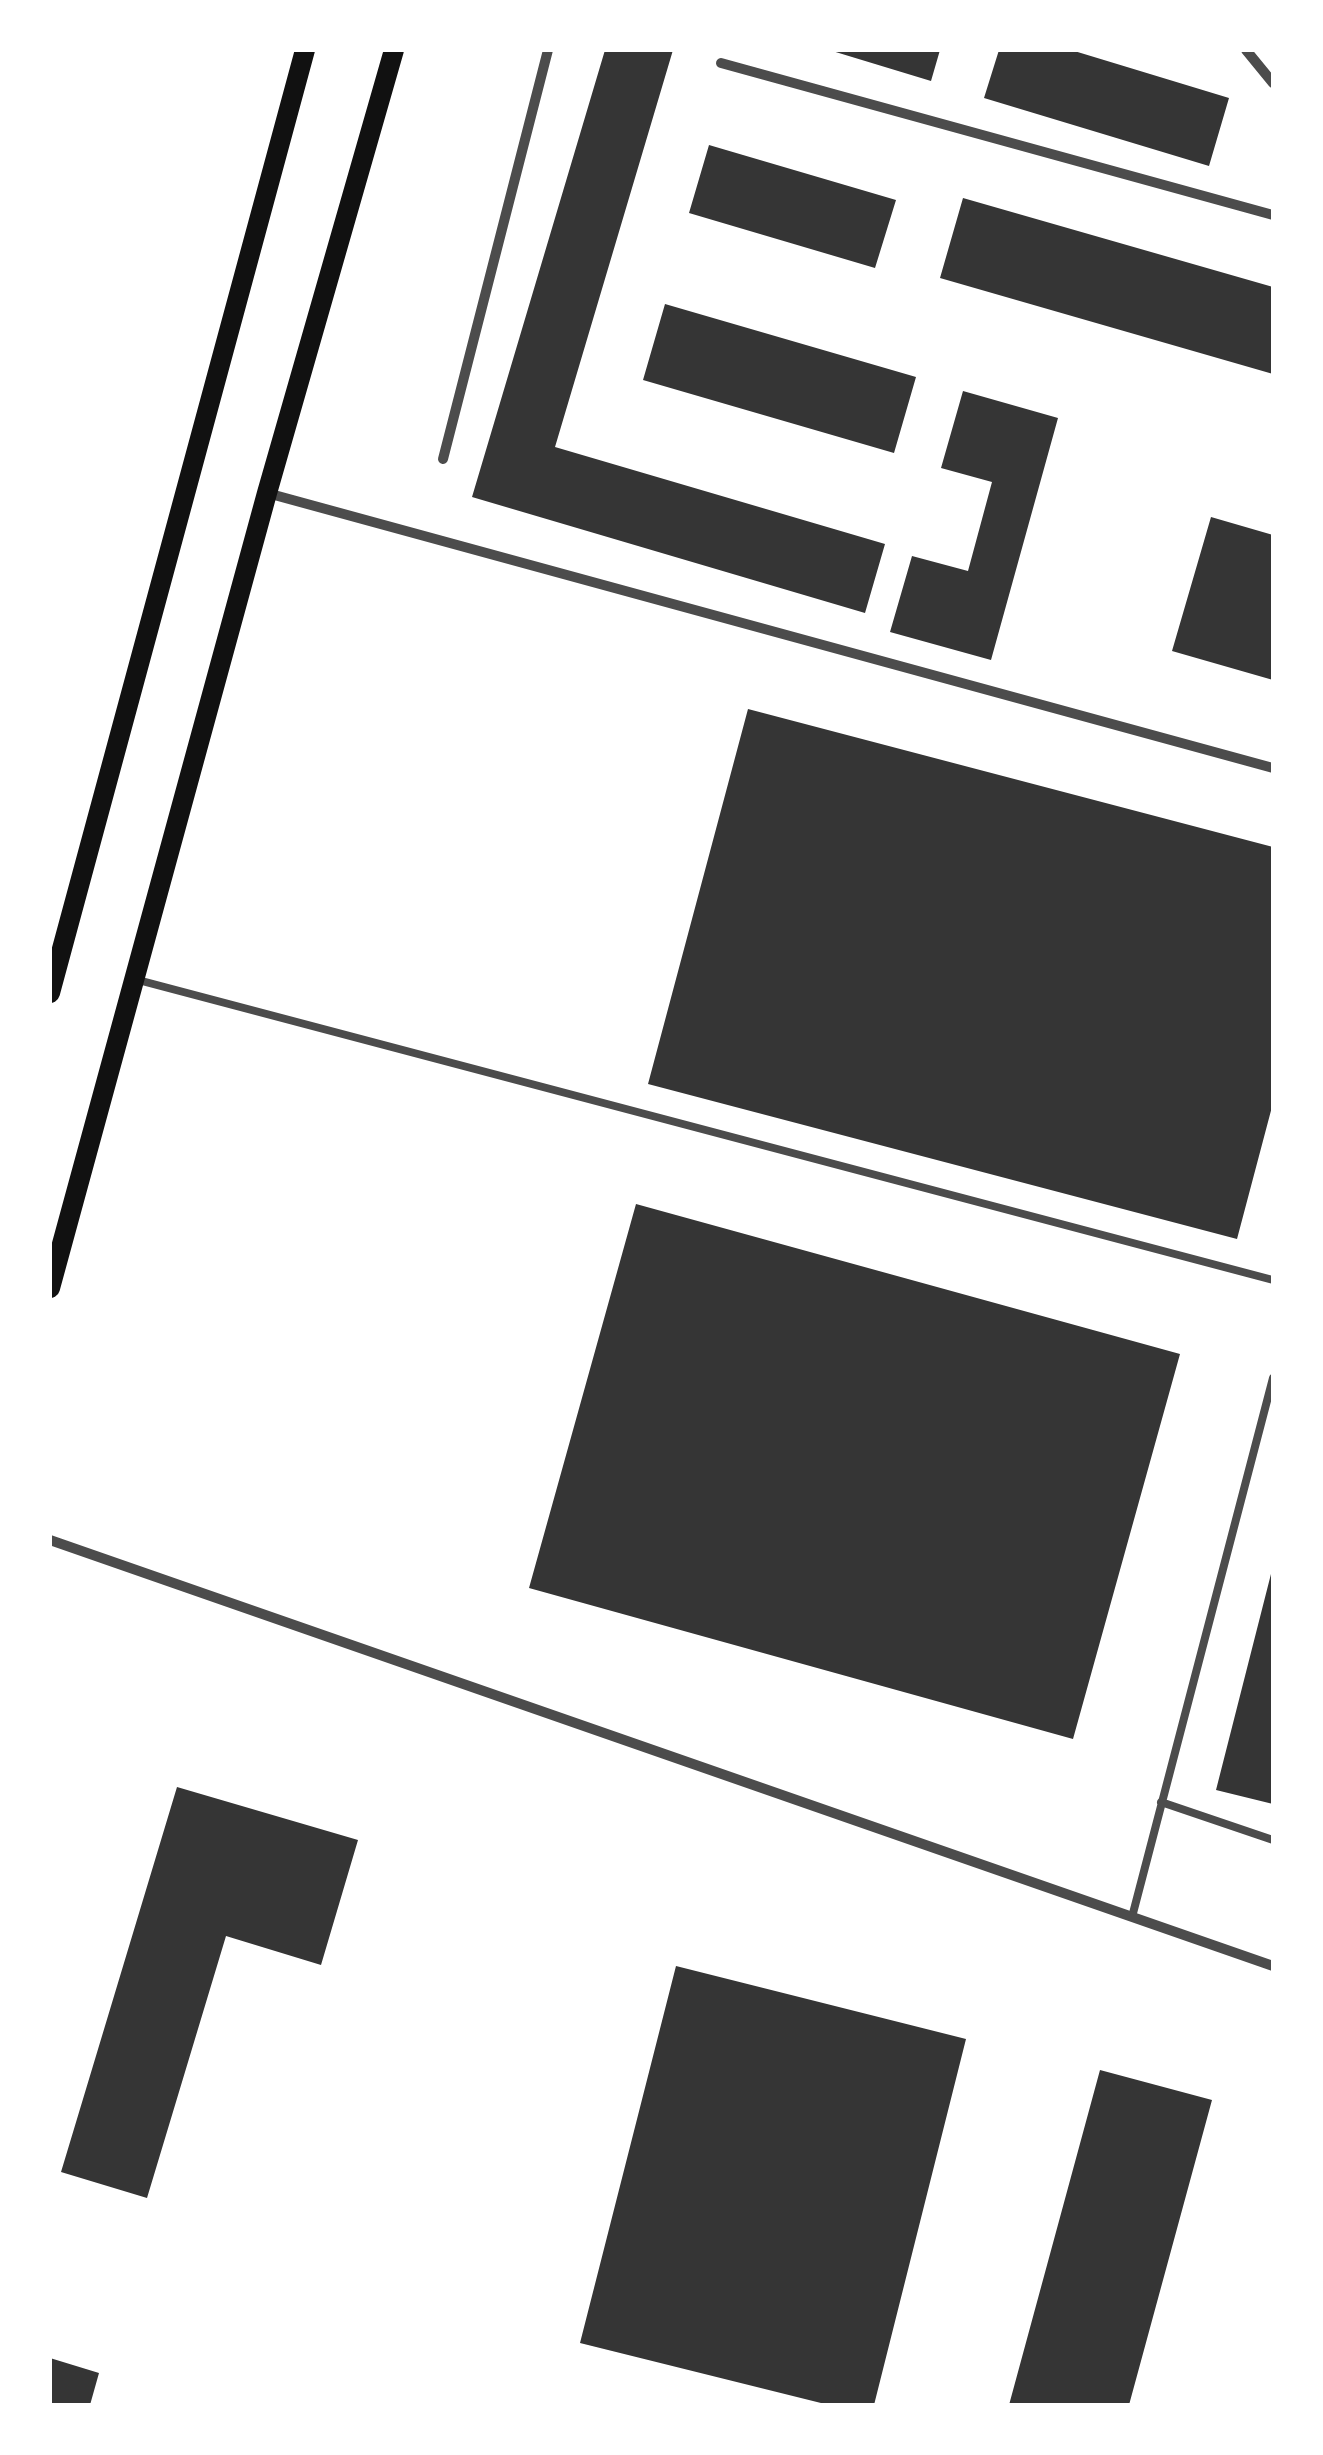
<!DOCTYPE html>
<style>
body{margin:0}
#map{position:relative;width:1323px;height:2455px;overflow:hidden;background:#fff;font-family:Karla,sans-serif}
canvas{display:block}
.frame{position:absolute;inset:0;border:52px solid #fff;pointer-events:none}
</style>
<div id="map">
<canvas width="1323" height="2455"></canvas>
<div class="frame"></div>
</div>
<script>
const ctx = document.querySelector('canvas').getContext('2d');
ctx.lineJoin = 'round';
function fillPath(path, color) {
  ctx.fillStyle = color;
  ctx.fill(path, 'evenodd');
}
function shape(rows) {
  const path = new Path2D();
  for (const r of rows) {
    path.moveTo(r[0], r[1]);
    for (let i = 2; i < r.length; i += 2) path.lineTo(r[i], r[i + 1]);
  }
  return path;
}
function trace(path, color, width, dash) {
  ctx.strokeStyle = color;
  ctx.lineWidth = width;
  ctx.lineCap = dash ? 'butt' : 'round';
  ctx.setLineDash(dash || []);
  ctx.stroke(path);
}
fillPath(shape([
 [605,50,673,50,555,447,885,544,865,613,472,497],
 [829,50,940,50,931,81],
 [999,50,1071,50,1229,98,1209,166,984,98],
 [709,145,896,200,875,268,689,213],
 [963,198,1273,287,1273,374,940,278],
 [665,304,916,377,894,453,643,380],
 [963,391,1058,418,991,660,890,632,912,556,968,571,992,482,941,468],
 [1211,517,1273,535,1273,680,1172,651],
 [748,709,1273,847,1273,1103,1237,1239,648,1084],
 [636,1204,1180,1354,1073,1739,529,1588],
 [1272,1570,1273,1570,1273,1804,1216,1790],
 [177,1787,358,1840,321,1965,226,1936,147,2198,61,2172],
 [676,1966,966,2039,874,2405,829,2405,580,2343],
 [1100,2070,1212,2100,1129,2405,1009,2405],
 [50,2358,99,2373,90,2405,50,2405]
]), '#353535');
trace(shape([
 [138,980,1273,1280],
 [1161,1802,1273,1840],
 [1132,1917,1273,1378]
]), '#4c4c4c', 8);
trace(shape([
 [1246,50,1273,83],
 [721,63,1273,215],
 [443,459,548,50],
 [267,493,1273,768],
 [50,1540,1273,1966]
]), '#4c4c4c', 10);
trace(shape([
 [50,993,305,50],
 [50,1288,267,493,394,50]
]), '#111', 20);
</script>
